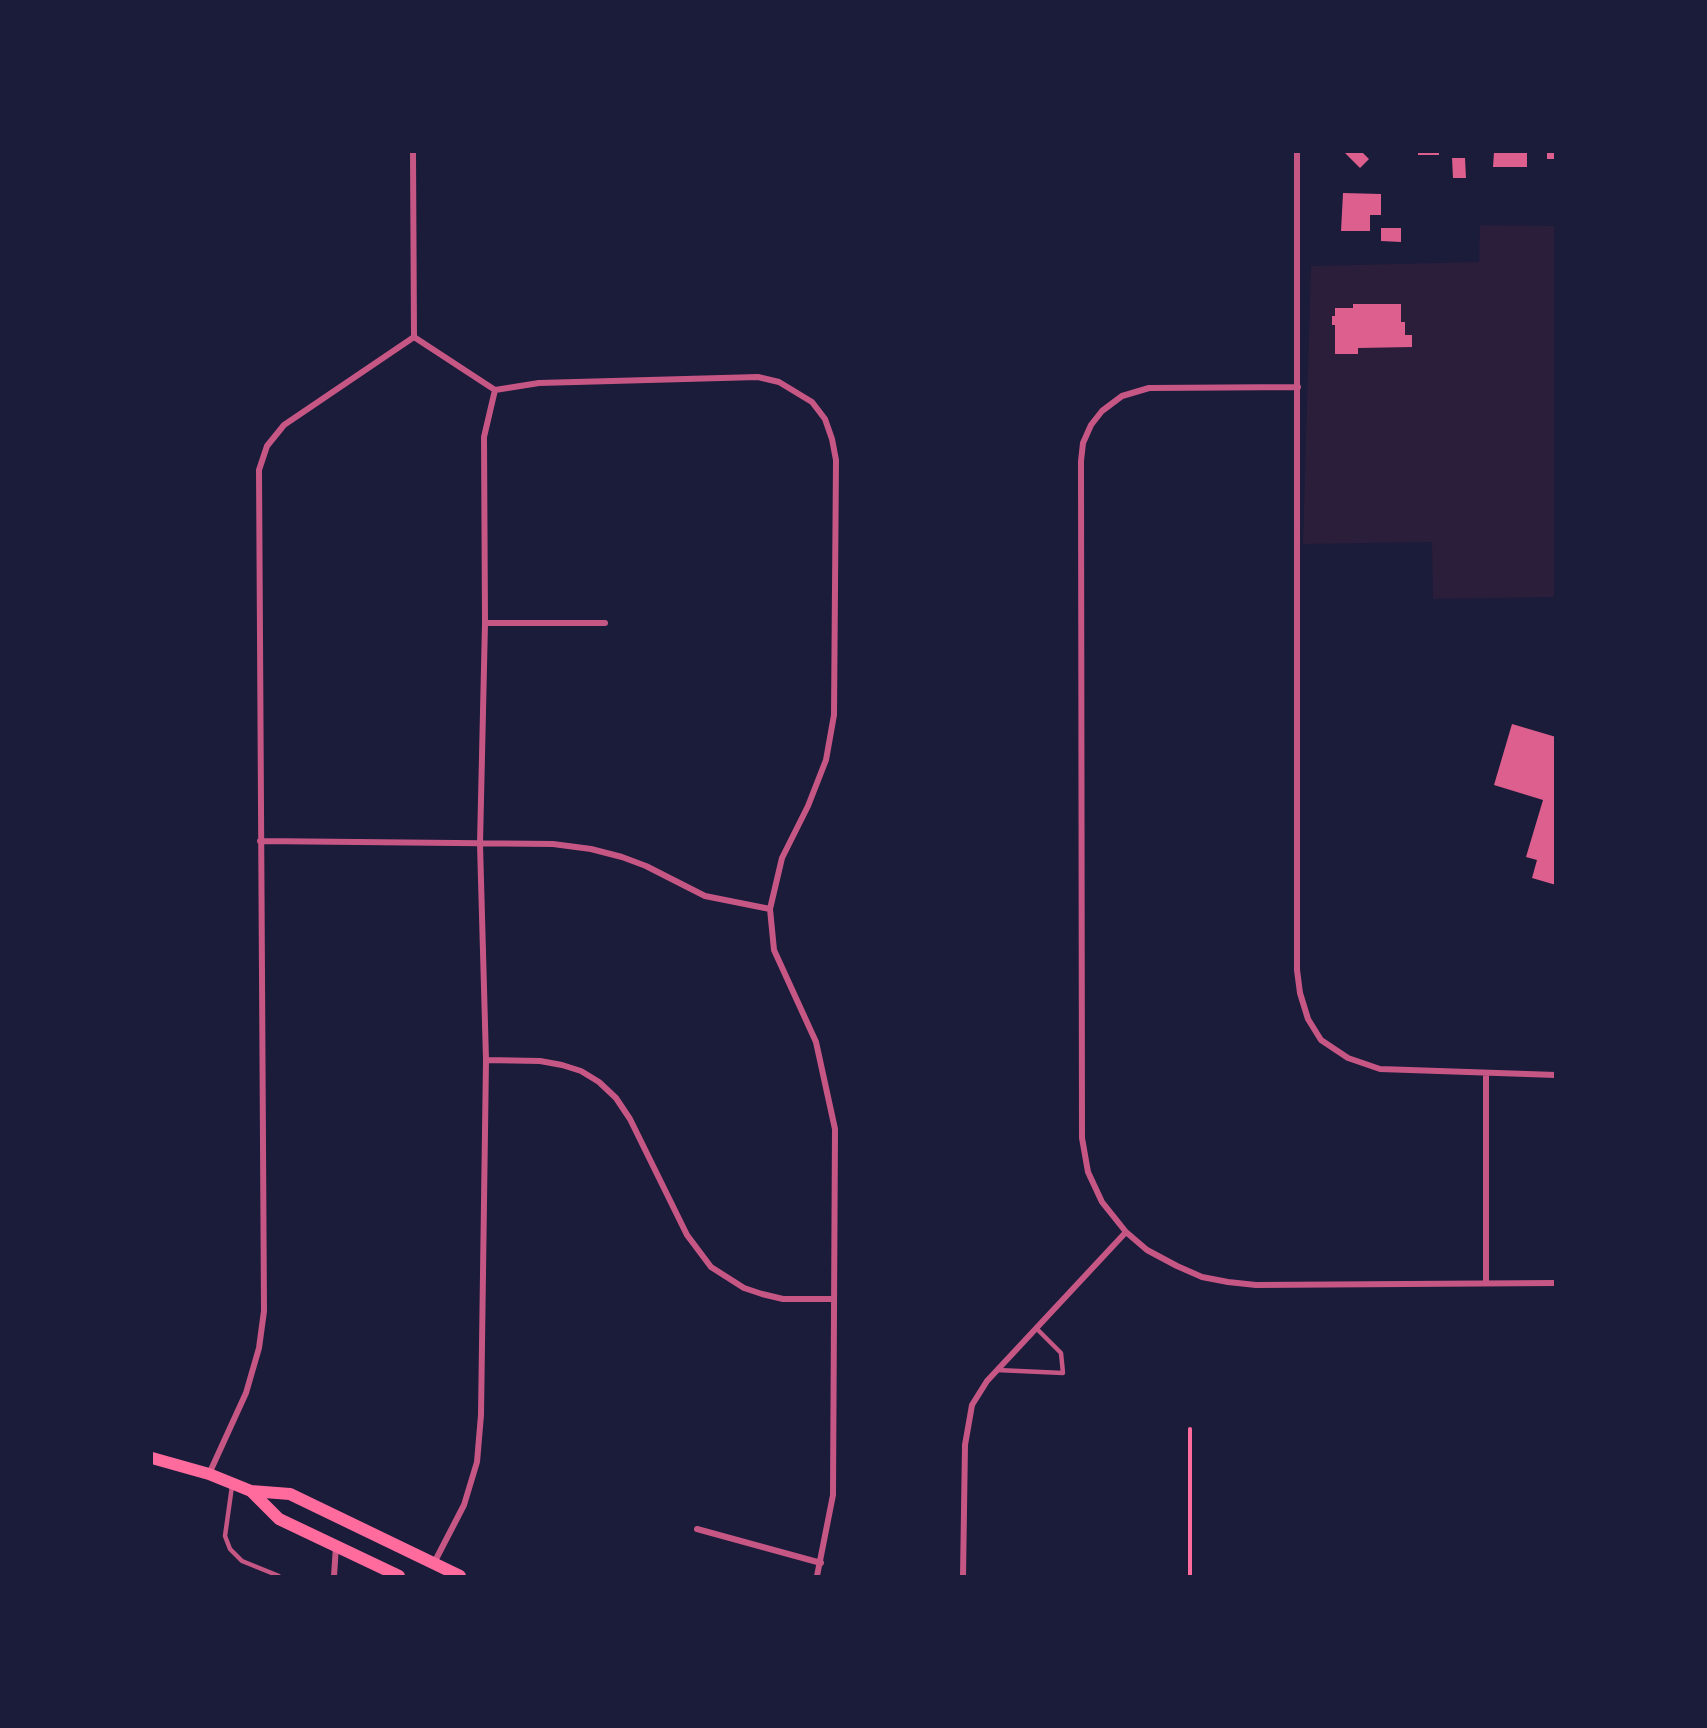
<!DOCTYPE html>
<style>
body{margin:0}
#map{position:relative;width:1707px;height:1728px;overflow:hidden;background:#1b1b3a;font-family:Lato,sans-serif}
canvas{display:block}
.frame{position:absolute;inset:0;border:153px solid #1b1b3a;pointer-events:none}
</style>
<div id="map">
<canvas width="1707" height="1728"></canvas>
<div class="frame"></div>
</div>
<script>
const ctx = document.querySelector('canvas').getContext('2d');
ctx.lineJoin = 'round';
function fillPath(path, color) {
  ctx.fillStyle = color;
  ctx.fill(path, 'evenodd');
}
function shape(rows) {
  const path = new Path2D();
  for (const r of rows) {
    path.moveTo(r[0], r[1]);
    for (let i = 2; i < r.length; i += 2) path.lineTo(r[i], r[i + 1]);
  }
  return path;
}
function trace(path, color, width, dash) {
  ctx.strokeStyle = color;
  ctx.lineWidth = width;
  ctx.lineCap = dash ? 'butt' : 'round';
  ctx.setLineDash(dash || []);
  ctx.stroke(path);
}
fillPath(shape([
 [1480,225,1555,226,1555,597,1433,599,1432,542,1303,544,1311,266,1479,262]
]), '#2a1e3b');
fillPath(shape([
 [1344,152,1362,152,1369,159,1360,168],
 [1418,152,1439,152,1439,155,1418,155],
 [1494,152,1527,152,1527,167,1493,167],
 [1547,152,1556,152,1556,159,1547,159],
 [1452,158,1465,158,1466,178,1453,178],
 [1343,193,1381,194,1381,215,1370,215,1370,231,1341,231],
 [1381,228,1401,228,1401,242,1381,241],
 [1353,304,1401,304,1401,322,1405,322,1405,335,1412,335,1412,347,1358,348,1358,354,1335,354,1335,325,1332,325,1332,316,1335,316,1335,308,1353,308],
 [1512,724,1556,737,1556,885,1532,878,1537,860,1526,857,1543,800,1494,785]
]), '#dd5f8e');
trace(shape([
 [1190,1576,1190,1429]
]), '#ff6b9d', 4);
trace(shape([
 [997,1370,1063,1373,1061,1353,1036,1328],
 [232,1486,225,1536,230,1549,242,1561,279,1576]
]), '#c65784', 4.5);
trace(shape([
 [413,152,414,337],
 [1297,152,1297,970,1300,993,1308,1019,1321,1040,1348,1058,1380,1069,1556,1075],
 [414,337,495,390,484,437,485,623,480,844,486,1060,481,1415,477,1462,464,1505,434,1563],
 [495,390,539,383,758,377,779,382,812,402,825,419,832,439,836,460,834,715,826,760,808,806,782,858,770,909,774,950,816,1042,835,1129,833,1495,817,1576],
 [485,623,605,623],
 [260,841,553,844,591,849,622,857,646,866,705,896,770,909],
 [486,1060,540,1061,562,1065,581,1071,599,1082,616,1098,630,1119,687,1235,711,1267,744,1288,762,1294,783,1299,834,1299],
 [1126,1232,1147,1250,1177,1266,1202,1277,1228,1282,1256,1285,1556,1283],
 [1486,1283,1486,1074],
 [209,1474,246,1393,259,1348,264,1311,259,470,267,446,284,425,414,337],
 [697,1529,821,1563],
 [334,1576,336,1546],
 [963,1576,965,1445,972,1405,987,1381,1126,1232,1102,1202,1088,1172,1082,1138,1081,461,1083,443,1091,425,1102,411,1122,396,1149,388,1298,387]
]), '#c65784', 6);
trace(shape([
 [152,1458,209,1474,251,1491,290,1494,460,1576],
 [251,1491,279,1519,399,1576]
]), '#ff6b9d', 12);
</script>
